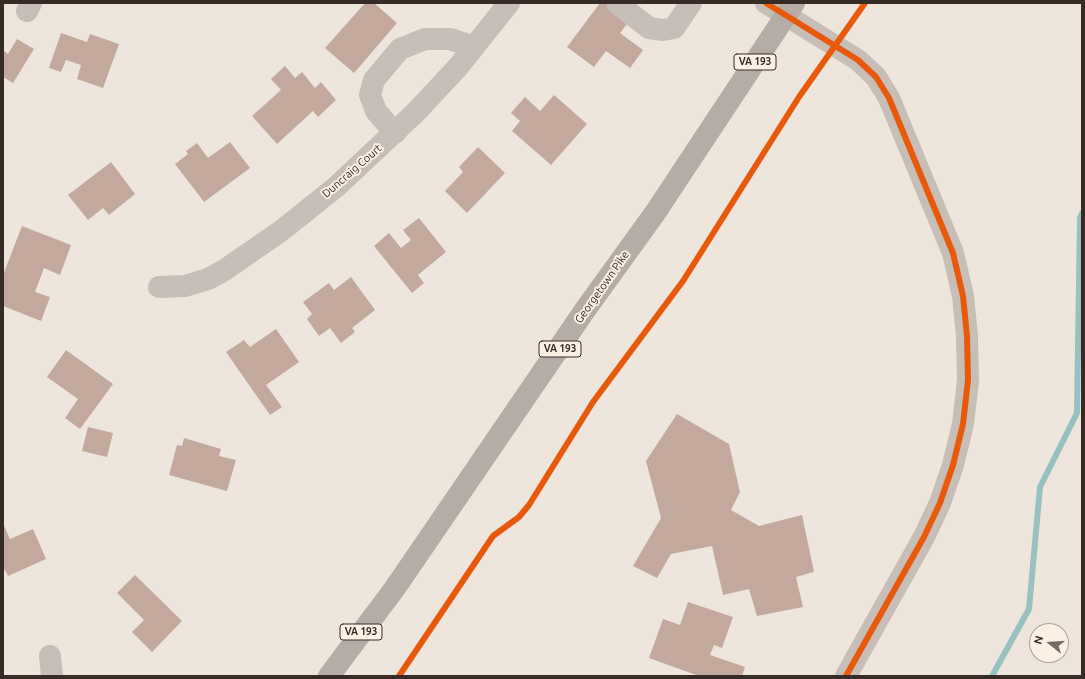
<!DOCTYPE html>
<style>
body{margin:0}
#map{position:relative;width:1085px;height:679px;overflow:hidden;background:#eee6dd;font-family:Ubuntu,sans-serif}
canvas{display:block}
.frame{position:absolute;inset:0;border:4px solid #362b25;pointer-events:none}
.north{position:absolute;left:1029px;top:623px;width:40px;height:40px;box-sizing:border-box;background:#fbf0e4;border:1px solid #aca198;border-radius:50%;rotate:287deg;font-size:11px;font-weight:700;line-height:16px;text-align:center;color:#362b25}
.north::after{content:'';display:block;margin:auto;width:14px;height:18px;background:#766c65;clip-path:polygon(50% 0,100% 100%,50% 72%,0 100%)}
</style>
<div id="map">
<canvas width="1085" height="679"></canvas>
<div class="frame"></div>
<div class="north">N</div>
</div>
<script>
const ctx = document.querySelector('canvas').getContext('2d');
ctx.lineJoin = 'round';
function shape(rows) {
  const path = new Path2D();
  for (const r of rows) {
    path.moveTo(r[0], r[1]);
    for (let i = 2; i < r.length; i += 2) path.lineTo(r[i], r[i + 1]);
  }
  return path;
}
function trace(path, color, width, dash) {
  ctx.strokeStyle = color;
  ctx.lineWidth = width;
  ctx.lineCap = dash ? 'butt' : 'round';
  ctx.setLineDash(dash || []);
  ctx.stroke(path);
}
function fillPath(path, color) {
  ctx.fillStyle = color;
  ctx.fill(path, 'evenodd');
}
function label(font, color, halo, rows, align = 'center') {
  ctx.font = font + ' Ubuntu,sans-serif';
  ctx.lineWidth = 4;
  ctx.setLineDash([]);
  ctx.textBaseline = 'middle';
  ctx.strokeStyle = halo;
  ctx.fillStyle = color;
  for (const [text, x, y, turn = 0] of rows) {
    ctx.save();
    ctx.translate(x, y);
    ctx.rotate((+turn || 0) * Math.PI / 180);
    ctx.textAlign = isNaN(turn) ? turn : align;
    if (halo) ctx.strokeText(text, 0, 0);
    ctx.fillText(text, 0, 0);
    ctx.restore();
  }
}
trace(shape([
 [992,676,1029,609,1040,487,1077,413,1080,218,1082,213]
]), '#98c1c0', 6);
fillPath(shape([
 [365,3,374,3,397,23,354,73,325,48],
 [600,3,607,3,630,20,620,33,643,50,630,68,606,51,594,67,567,47],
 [61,33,87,42,90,34,119,44,103,88,77,79,81,65,66,60,61,72,49,68],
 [17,39,34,49,13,83,3,77,3,50,8,54],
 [285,66,295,78,302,72,315,88,321,82,336,100,318,117,313,111,277,144,252,116,281,90,271,79],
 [554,95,587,124,551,165,512,131,520,121,511,113,525,97,540,111],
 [230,142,250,168,204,202,175,164,188,154,186,151,197,143,208,158],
 [478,147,505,173,467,213,445,191,463,172,459,167],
 [111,162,135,194,109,215,103,208,88,220,68,195],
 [419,218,446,252,418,275,424,283,412,293,374,246,389,233,401,248,411,240,403,230],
 [22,226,71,245,60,275,44,268,35,292,50,297,41,321,3,306,3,275],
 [351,277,375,310,352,328,355,332,341,343,330,328,319,336,307,319,312,314,303,302,329,283,334,290],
 [276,329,299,362,266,385,282,407,270,415,226,352,244,340,250,347],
 [66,350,113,384,80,429,65,418,78,399,47,377],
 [677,414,729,444,740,492,731,510,759,526,802,515,814,572,796,577,803,607,757,616,749,589,723,595,712,546,671,554,657,578,633,566,661,518,646,461],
 [88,427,113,433,107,457,82,451],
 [184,438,221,449,219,456,236,460,227,491,169,475,177,445,182,446],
 [3,523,10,539,33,529,46,559,8,576,5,570,3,571],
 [135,575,182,621,152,652,132,632,144,620,117,593],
 [688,602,733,617,722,648,714,645,710,655,745,667,742,676,699,676,649,658,663,619,680,625]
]), '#c3a89d');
trace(shape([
 [617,3,649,28,663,30,674,28,691,3],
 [766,3,858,60,876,77,889,98,953,253,963,296,967,336,968,380,963,424,953,465,940,503,924,537,846,676],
 [27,11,31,3],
 [395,133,376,111,370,95,374,80,400,49,425,39,450,39,474,47],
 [159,287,185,286,208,279,223,271,281,231,336,187,416,112,458,67,509,3],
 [50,656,52,676]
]), '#c6beb7', 22);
trace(shape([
 [329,676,395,588,585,310,655,213,794,3]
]), '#b5aca6', 22);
trace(shape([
 [766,3,858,60,876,77,889,98,953,253,963,296,967,336,968,380,963,424,953,465,940,503,924,537,846,676],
 [399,676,493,536,519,517,529,505,593,402,683,281,799,97,865,3]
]), '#e8590c', 6);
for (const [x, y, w] of [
 [755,62,42],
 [560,349,42],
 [361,632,42]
]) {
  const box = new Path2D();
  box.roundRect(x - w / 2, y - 8, w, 16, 3);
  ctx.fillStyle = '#fbf0e4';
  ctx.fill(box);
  trace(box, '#362b25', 1);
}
label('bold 10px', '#362b25', null, [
 ["VA 193",755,62],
 ["VA 193",560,349],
 ["VA 193",361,632]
]);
label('11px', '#362b25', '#fbf0e4', [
 ["Duncraig Court",352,171,-41],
 ["Georgetown Pike",602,287,-55]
]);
</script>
